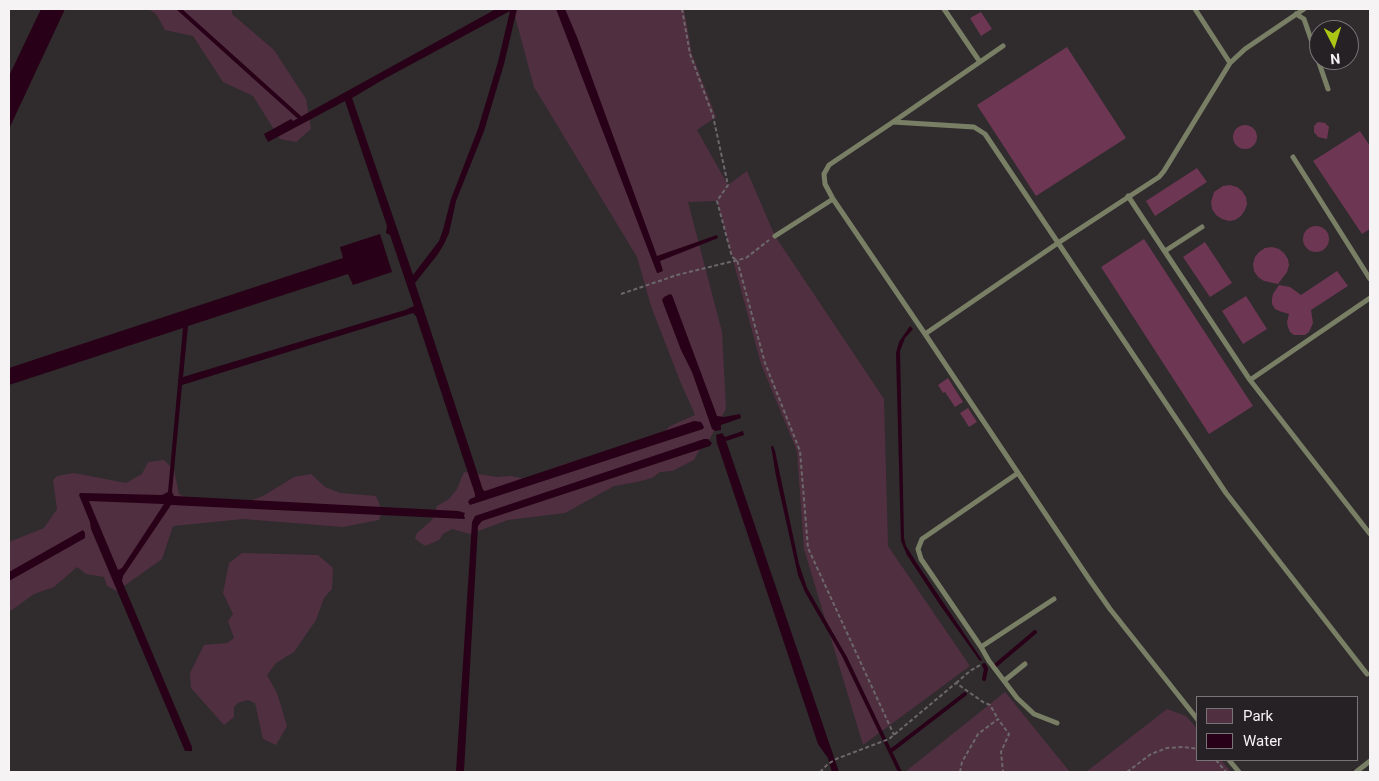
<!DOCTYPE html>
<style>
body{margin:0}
#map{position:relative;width:1379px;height:781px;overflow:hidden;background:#302b2d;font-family:Roboto,sans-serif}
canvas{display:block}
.frame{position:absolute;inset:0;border:10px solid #f6f3f4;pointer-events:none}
.legend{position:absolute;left:1196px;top:696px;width:162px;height:65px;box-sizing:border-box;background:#262124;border:1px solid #797577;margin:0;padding:6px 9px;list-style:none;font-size:15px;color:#f6f3f4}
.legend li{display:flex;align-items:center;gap:10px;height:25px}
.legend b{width:25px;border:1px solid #797577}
.north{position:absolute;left:1309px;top:20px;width:50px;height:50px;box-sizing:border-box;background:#262124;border:1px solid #797577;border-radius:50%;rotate:175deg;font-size:14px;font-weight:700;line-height:20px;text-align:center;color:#f6f3f4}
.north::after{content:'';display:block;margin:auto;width:18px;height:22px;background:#abc614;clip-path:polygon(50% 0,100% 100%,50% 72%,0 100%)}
</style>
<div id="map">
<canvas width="1379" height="781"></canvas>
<div class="frame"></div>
<ul class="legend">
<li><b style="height:14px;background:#502f40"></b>Park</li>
<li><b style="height:14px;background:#280017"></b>Water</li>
</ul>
<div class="north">N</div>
</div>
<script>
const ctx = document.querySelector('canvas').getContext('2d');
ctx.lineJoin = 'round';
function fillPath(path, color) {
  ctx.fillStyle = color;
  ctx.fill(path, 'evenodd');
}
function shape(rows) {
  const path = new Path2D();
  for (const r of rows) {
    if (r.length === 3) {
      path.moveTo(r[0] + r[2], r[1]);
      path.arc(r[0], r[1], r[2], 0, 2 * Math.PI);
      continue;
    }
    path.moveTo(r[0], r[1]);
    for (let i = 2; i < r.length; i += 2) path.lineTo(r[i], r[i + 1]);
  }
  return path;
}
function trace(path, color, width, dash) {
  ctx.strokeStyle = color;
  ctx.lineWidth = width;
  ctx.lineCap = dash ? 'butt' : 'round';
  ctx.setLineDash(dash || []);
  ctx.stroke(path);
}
fillPath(shape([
 [148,9,232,9,232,14,274,50,306,99,311,129,296,142,280,139,253,96,223,82,193,36,165,30,156,14],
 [513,9,684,9,692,54,716,117,697,130,728,185,747,171,775,236,884,399,888,546,970,666,863,745,804,549,797,451,761,364,717,201,688,202,722,332,726,409,707,444,705,439,694,460,672,471,660,472,652,478,637,482,614,486,565,513,508,520,470,534,452,529,443,534,439,540,425,546,415,539,417,533,432,520,437,506,449,499,457,489,464,472,497,477,511,476,525,479,567,463,611,458,663,433,670,426,695,415,680,381,651,306,637,257,534,87],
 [164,460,174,470,179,494,202,505,234,507,263,496,294,477,311,474,325,487,340,493,376,496,382,511,379,520,343,527,243,519,173,526,162,559,117,591,107,586,104,577,86,574,77,567,54,587,34,594,9,612,9,542,44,528,57,509,53,480,57,476,74,473,126,483,142,474,148,462],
 [242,553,318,555,333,568,332,589,324,598,316,620,294,652,276,663,267,675,277,693,287,726,276,745,263,739,255,703,248,700,238,703,234,707,234,717,224,725,191,688,190,673,204,645,227,643,234,638,228,621,233,614,223,593,229,563],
 [1005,692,1070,772,905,772],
 [1167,709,1186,716,1198,730,1198,760,1221,760,1231,772,1086,772]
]), '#502f40');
fillPath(shape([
 [41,9,65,9,9,129,9,76],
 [496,9,517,9,504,64,484,131,456,201,449,233,444,244,438,254,415,283,483,490,485,491,694,421,701,422,704,427,703,429,470,505,468,502,470,499,475,497,475,494,416,316,413,313,182,385,172,492,174,496,458,511,465,513,464,515,465,519,171,505,123,576,122,581,192,747,192,751,185,751,91,529,90,522,79,495,80,493,162,495,168,492,183,328,9,385,9,368,343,258,340,247,380,234,392,272,353,285,348,274,188,326,183,377,405,310,414,306,390,235,386,233,387,226,345,101,268,142,264,134,291,119,293,121],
 [510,11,498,62,478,129,451,199,443,230,439,241,413,275,352,98,384,79],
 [89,501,164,504,122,568,118,570],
 [556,9,565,9,577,37,657,256,717,235,718,238,660,261,663,271,658,273,657,273],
 [670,294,672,295,717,416,724,417,740,414,741,418,721,425,721,430,715,431,712,429,692,372,681,350,662,300,664,297],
 [910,326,913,329,905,338,900,351,904,538,906,546,916,562,982,660,980,661,940,605,907,555,901,541,896,353,899,342],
 [743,431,744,435,726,441,839,772,832,772,828,758,818,744,717,443,716,435,722,433,725,437],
 [704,439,708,439,712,443,710,446,482,521,478,526,464,771,469,772,456,772,472,522,475,516],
 [771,446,773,446,775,451,799,564,807,588,847,657,902,772,898,772,842,656,805,592,798,575,776,476],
 [83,530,85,533,85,538,9,581,9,572]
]), '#280017');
trace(shape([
 [179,9,299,117],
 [996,665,1035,632],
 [984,679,986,669,984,665],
 [892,750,965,694]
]), '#280017', 4);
fillPath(shape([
 [981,12,992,29,981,36,970,18],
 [1067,47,1126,138,1036,196,977,105],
 [1318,122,1325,123,1329,127,1327,139,1318,137,1314,132,1314,126],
 [1245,137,12],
 [1360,131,1370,146,1370,229,1362,234,1313,161],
 [1197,168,1207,182,1155,216,1146,201],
 [1230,185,1237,187,1242,191,1246,197,1247,204,1245,210,1241,216,1235,220,1229,221,1222,219,1216,215,1212,209,1211,202,1214,192,1223,186],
 [1316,239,13],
 [1144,239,1253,406,1209,434,1101,267],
 [1205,242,1232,283,1210,297,1183,257],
 [1272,247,1279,249,1284,253,1288,259,1289,265,1287,272,1278,284,1264,281,1258,277,1254,271,1253,264,1255,257,1259,252,1265,248],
 [1337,271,1348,286,1311,310,1313,323,1309,332,1305,335,1294,335,1290,332,1288,327,1287,322,1289,314,1279,311,1275,309,1272,304,1272,299,1273,294,1279,285,1290,287,1301,295],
 [1246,296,1267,329,1243,344,1222,311],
 [948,378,963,402,955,407,945,392,943,393,938,385],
 [968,408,977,422,969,427,960,413]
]), '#6d3653');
trace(shape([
 [682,9,690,54,713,116,728,185,717,201,732,257,737,260,765,363,800,451,808,548,894,735],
 [621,294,677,275,746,258,769,240],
 [956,683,970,671,982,664],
 [1216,760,1226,772],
 [820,772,828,764,836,759,889,739,956,683,983,702,990,705,998,719],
 [960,772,962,762,978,734,998,719,1009,734,1001,752,1003,772],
 [1127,772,1151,754,1167,748,1184,747,1198,749]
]), '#6c686a', 2, [4, 2.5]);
trace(shape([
 [944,9,980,62],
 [1195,9,1230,63,1245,49,1304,9],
 [1296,14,1304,19,1328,89],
 [893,122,1003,46],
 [1293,157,1370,279],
 [1128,196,1250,380],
 [775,236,833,199],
 [1165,251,1202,227],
 [1370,298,1250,380,1370,534],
 [925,334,833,199,825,184,824,174,829,165,893,122,974,127,985,134,1226,493,1367,674],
 [1018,473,922,539,918,549,921,559,981,647,989,661,1017,698,1034,714,1057,723],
 [981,647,1054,599],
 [1004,681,1025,664],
 [1198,720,1110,609,1089,579,925,334,1058,243,1159,177,1164,171,1230,63],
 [1229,760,1239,772],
 [1356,772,1370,761]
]), '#797f65', 5);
</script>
